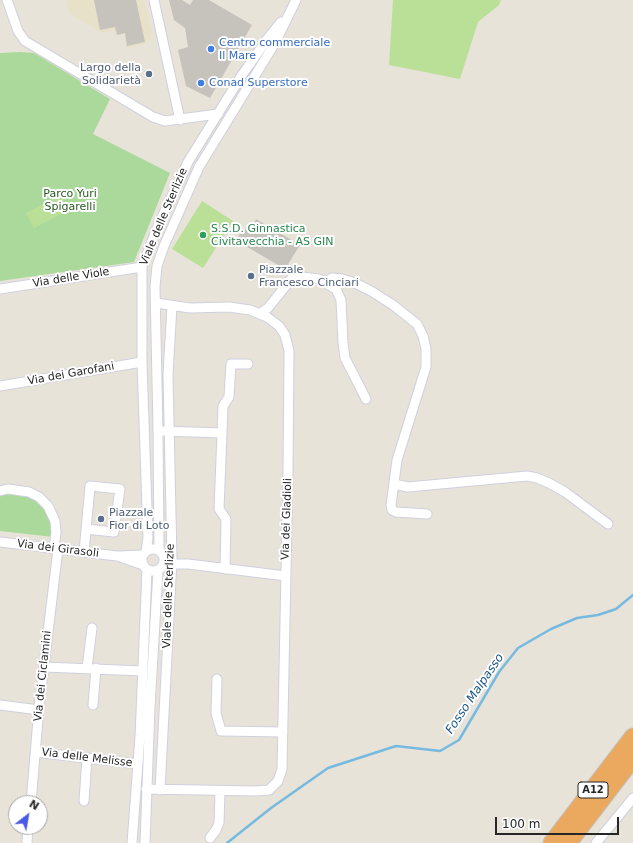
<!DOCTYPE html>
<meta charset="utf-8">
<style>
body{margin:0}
#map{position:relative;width:633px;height:843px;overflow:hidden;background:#e8e3d9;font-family:"DejaVu Sans",sans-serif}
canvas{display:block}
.north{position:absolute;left:8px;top:795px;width:40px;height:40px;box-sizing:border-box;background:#fff;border:1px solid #a8a8a8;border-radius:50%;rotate:31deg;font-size:11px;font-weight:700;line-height:16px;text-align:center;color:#262626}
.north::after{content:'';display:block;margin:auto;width:14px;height:18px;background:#4958e5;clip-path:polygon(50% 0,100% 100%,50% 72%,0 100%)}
.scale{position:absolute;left:495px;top:817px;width:124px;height:18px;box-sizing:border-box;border:2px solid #262626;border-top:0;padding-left:5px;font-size:12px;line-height:14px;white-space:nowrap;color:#262626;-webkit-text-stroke:3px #fff;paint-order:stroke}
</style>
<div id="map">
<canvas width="633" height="843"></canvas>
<div class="north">N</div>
<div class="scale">100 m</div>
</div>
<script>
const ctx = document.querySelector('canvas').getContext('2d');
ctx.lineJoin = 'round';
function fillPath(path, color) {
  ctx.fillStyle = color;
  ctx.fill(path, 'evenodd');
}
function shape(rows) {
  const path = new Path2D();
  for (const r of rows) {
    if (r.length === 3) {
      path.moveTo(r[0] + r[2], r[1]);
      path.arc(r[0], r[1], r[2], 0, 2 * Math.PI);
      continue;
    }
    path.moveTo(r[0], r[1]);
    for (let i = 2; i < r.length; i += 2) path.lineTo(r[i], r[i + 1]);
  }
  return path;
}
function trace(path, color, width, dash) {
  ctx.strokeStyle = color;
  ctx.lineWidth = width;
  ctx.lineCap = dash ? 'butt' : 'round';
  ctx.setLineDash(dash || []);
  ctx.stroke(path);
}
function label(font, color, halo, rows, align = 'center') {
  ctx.font = font + ' "DejaVu Sans",sans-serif';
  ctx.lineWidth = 4;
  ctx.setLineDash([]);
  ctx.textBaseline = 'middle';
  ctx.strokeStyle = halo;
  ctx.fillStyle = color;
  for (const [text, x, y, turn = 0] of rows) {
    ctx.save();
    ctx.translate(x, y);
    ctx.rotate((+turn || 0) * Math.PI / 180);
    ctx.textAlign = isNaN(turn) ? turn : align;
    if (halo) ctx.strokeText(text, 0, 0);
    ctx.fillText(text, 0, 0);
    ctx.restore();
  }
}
fillPath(shape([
 [66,0,144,0,153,35,151,36,151,39,149,40,145,44,127,49,124,34,117,35,115,30,102,33,69,13]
]), '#e8e1ca');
fillPath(shape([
 [20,52,34,53,110,99,93,134,170,173,134,262,0,281,0,53],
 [12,493,22,494,31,497,42,505,47,512,51,521,53,537,0,531,0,495]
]), '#aad99b');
fillPath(shape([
 [393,0,501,0,499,5,478,22,460,79,389,65],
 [61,195,69,210,34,228,26,213],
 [202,201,233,221,203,268,172,249]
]), '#badf97');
trace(shape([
 [227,843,271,808,328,768,396,746,440,751,459,740,499,672,518,648,551,629,577,618,598,615,616,609,633,595]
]), '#76bae0', 2.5);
fillPath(shape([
 [94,0,136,0,145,42,127,46,125,33,117,35,115,27,100,30],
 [169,0,182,0,190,5,193,0,209,0,252,25,210,98,186,86,178,50,188,47,185,28,174,20],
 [256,219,300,245,285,269,242,244,242,242,237,239,241,232,243,233,249,223,253,226]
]), '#c6c2bc');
const minor = shape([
 [7,0,18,31,25,41,153,117,165,121,218,114],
 [154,0,180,120],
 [326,282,332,278,342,279,355,283,371,291,393,305,417,324,423,336,426,349,426,367,397,460,391,505,392,510,396,512,427,514],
 [0,289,142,267],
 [259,314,268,308,292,278,302,277,319,279,336,289,341,300,343,343,345,358,366,399],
 [0,386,142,362],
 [163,431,222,433,219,509,226,519,225,569],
 [222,433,223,406,229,397,231,364,248,364],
 [394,484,408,487,527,476,537,478,549,483,565,492,608,524],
 [0,491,8,489,29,492,39,497,48,506,55,521,56,532,54,549],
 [0,542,117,556,143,555],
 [153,560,11],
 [159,550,158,430,155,287,157,266,164,246,199,167,275,43,296,0],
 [146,551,148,538,142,362,142,267,157,228,188,162,240,78,268,38,281,22],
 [84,552,90,486,120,489,114,532,86,529],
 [120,557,143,565],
 [163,566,171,564,188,564,286,576],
 [44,667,143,671],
 [87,668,92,628],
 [217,679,216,713,221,731,283,732],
 [0,705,39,710],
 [93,705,96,668],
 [35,752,138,764],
 [146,789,255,791,269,790,278,781,282,769,288,472,289,351,285,335,279,326,267,317,250,310,229,307,190,308,156,303],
 [160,790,172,560,168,375,172,306],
 [84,801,87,758],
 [31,803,39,707,58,549],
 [210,838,216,830,219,823,220,791],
 [27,843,28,827],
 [132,843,140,736,147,570],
 [145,843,150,707,158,571],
 [596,843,633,798]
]);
const motorway = shape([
 [552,843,633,737],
 [568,843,633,758]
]);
trace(minor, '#cfd0de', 11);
trace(motorway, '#c2c2c2', 19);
trace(minor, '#fff', 9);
trace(motorway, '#eba960', 17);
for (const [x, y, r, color] of [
 [211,49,4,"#3f7fe0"],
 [149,74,4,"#5c6f8a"],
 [201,83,4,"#3f7fe0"],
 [203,235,4,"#2e9e5b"],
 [251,276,4,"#5c6f8a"],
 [101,519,4,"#5c6f8a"]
]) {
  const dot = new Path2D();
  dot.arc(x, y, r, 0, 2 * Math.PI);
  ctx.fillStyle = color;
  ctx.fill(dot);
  trace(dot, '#fff', 1.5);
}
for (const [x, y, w] of [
 [593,790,30]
]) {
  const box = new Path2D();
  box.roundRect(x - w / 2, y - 8, w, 16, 3);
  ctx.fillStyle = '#fff';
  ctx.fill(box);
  trace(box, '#262626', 1);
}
label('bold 10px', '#262626', null, [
 ["A12",593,790]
]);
label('11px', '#366cbe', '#fff', [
 ["Centro commerciale",219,43],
 ["Il Mare",219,56],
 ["Conad Superstore",209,83]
], 'left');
label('11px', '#4e5e75', '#fff', [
 ["Largo della",141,68,"right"],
 ["Solidarietà",141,81,"right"],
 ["Piazzale",259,270],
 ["Francesco Cinciari",259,283],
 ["Piazzale",109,513],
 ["Fior di Loto",109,526]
], 'left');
label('11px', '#275a20', '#fff', [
 ["Parco Yuri",70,194],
 ["Spigarelli",70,207]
]);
label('11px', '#262626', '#fff', [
 ["Viale delle Sterlizie",164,217,-67],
 ["Via delle Viole",71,278,-9],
 ["Via dei Garofani",71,374,-10],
 ["Via dei Gladioli",287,519,-88],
 ["Via dei Girasoli",58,549,7],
 ["Viale delle Sterlizie",169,596,-88],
 ["Via dei Ciclamini",43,676,-84],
 ["Via delle Melisse",87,758,7]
]);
label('11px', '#27864d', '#fff', [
 ["S.S.D. Ginnastica",211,229],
 ["Civitavecchia - AS GIN",211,242]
], 'left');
label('italic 12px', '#1b5786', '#fff', [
 ["Fosso Malpasso",475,694,-56]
]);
</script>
